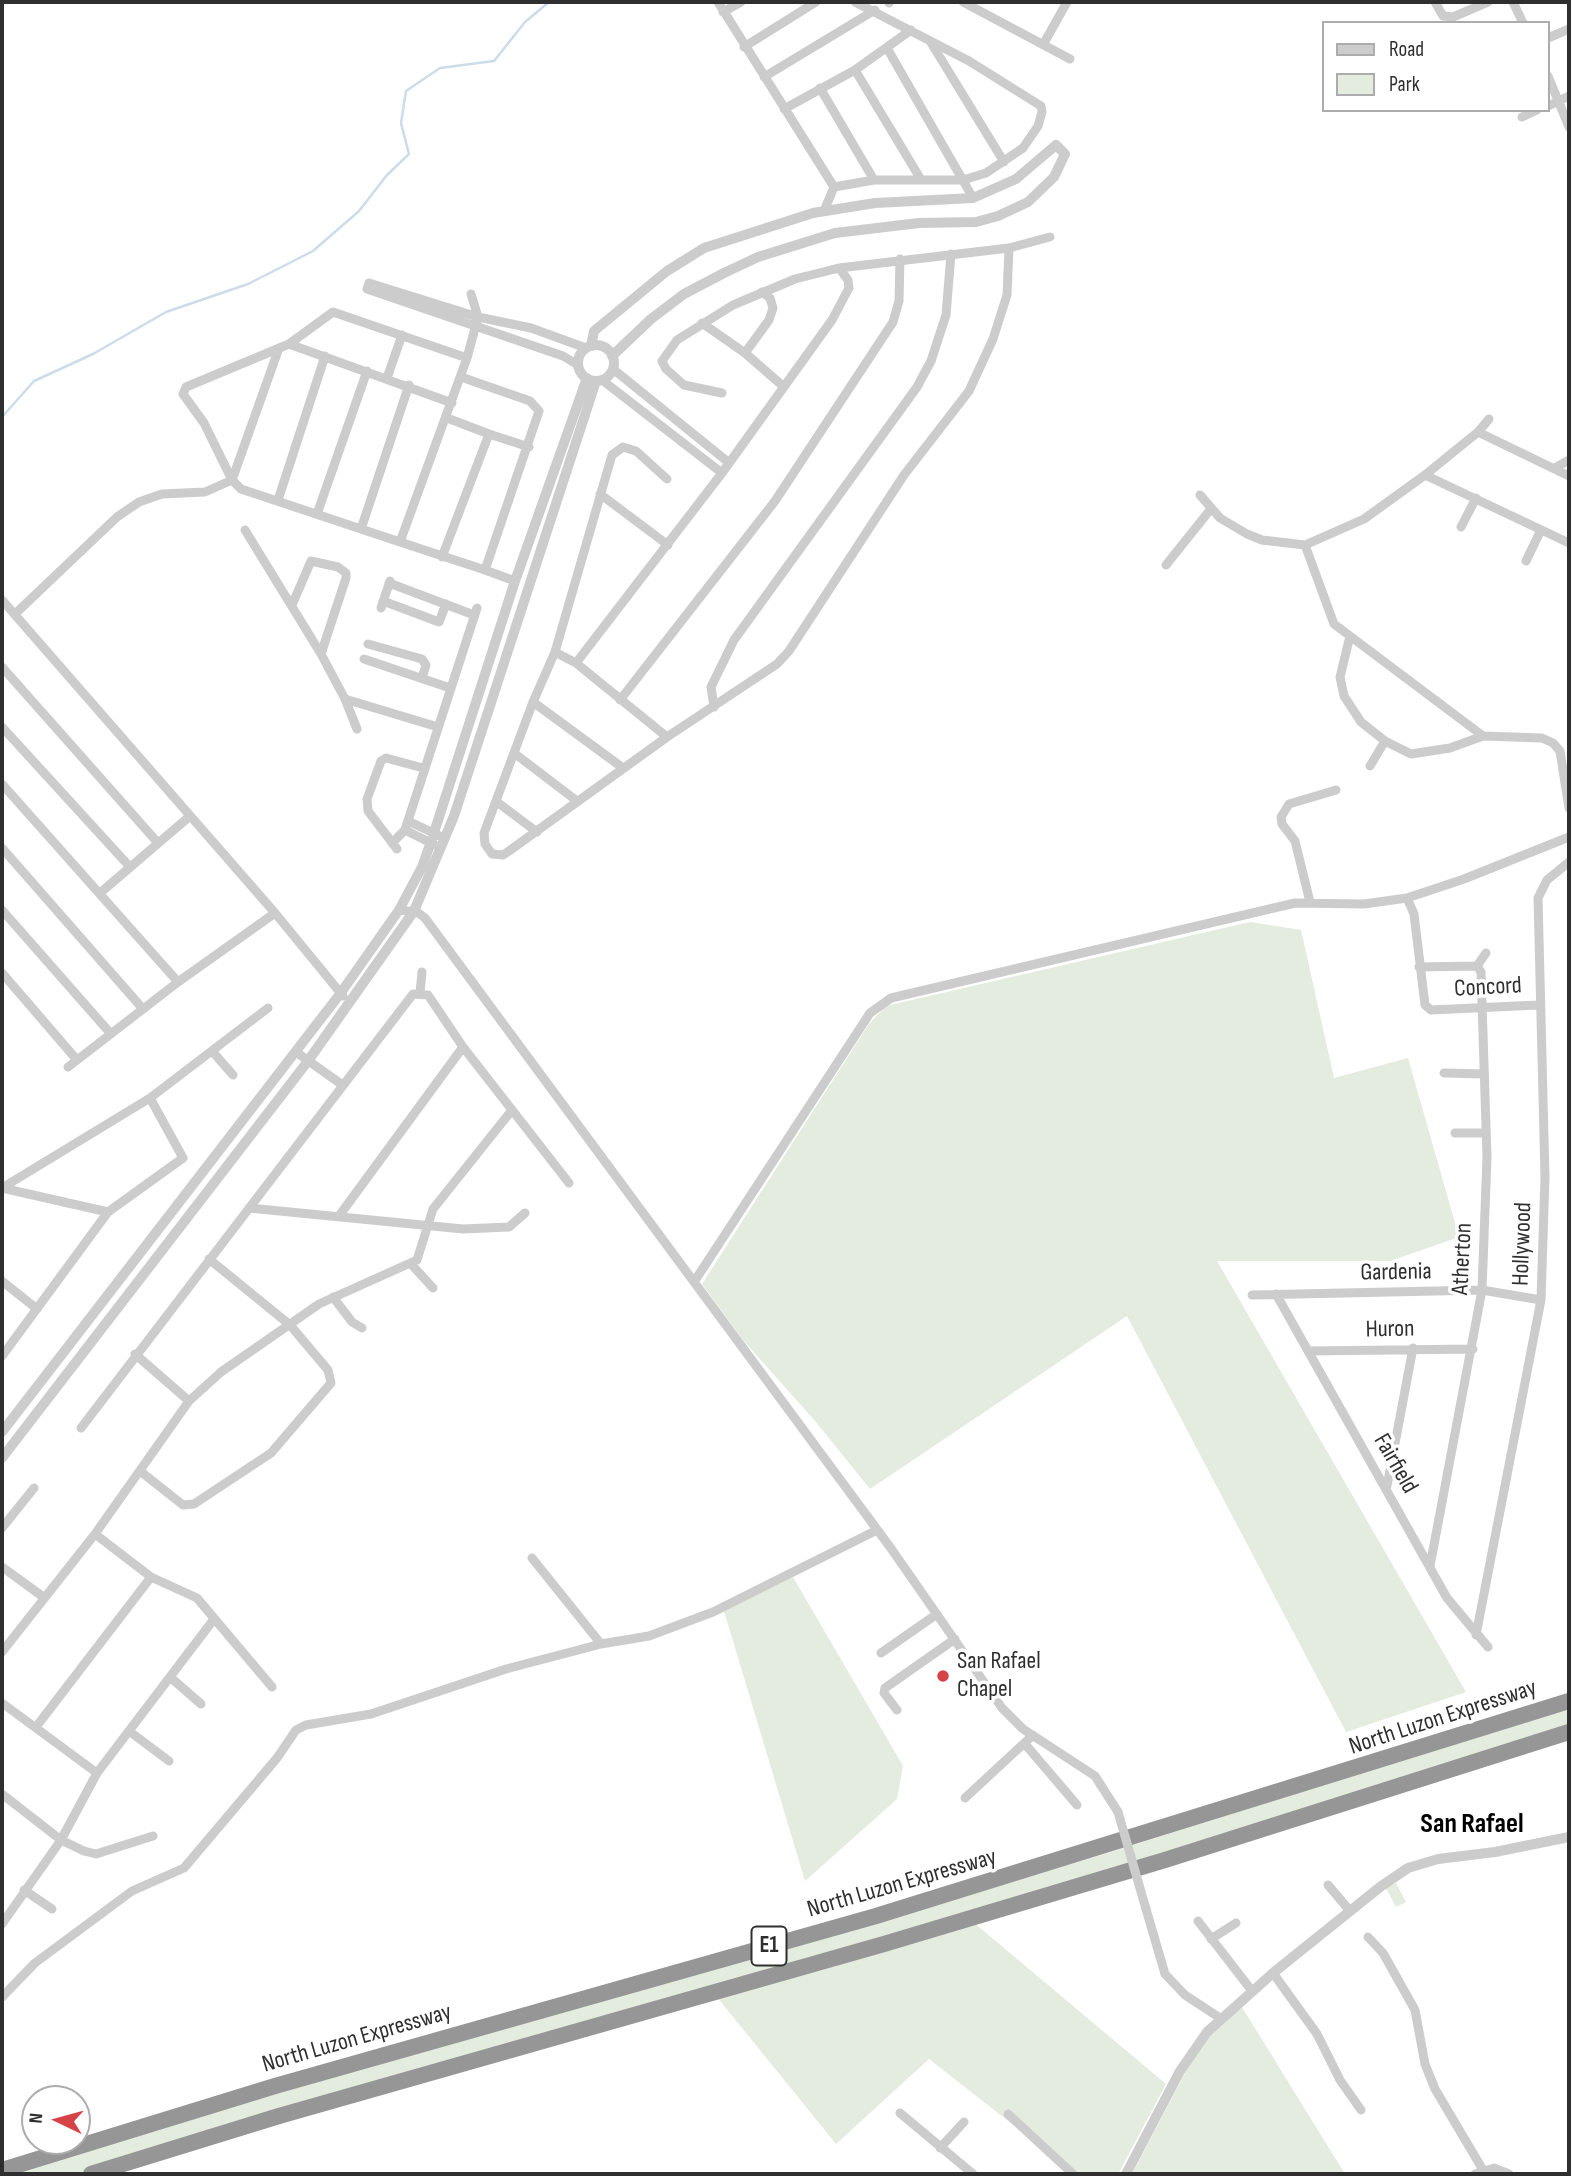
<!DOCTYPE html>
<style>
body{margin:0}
#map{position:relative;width:1571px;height:2176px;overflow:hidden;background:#fff;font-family:"Sofia Sans Condensed",sans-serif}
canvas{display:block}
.frame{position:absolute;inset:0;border:4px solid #2f2f2f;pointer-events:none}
.legend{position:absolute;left:1322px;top:21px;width:228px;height:91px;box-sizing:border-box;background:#fff;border:2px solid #acacac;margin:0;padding:9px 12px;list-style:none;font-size:21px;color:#2f2f2f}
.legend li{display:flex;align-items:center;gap:14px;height:35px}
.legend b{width:35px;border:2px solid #acacac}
.north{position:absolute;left:21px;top:2085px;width:70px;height:70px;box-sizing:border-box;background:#fff;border:2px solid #acacac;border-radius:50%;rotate:275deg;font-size:19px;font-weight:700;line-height:28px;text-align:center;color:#2f2f2f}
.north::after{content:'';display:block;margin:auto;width:24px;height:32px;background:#d54346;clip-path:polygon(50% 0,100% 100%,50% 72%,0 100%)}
</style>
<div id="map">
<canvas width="1571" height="2176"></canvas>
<div class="frame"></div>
<ul class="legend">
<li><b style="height:9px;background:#ccc"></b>Road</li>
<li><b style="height:19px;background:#e4ebdf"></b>Park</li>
</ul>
<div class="north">N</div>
</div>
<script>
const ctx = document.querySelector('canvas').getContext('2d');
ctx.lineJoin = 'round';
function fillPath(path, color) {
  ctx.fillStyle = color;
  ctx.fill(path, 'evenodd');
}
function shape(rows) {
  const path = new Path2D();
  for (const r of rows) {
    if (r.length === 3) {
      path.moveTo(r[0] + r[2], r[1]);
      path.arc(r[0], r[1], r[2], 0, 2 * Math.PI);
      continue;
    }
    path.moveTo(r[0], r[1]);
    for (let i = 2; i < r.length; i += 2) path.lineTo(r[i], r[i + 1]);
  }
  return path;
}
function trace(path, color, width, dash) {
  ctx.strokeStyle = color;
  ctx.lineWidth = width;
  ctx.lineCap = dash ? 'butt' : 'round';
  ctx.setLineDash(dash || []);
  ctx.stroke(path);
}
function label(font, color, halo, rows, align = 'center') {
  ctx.font = font + ' "Sofia Sans Condensed",sans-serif';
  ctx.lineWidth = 7;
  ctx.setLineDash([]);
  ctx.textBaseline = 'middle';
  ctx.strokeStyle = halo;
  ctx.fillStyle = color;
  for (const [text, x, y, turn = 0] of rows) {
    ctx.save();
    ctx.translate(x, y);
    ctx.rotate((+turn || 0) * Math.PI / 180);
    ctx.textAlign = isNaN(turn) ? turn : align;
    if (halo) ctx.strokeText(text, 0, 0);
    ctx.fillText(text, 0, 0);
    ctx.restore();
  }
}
fillPath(shape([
 [1250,922,1301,930,1334,1078,1408,1058,1459,1237,1390,1261,1217,1261,1466,1692,1346,1732,1127,1316,870,1489,815,1421,743,1340,702,1284,869,1024,886,1006],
 [793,1577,903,1766,897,1799,805,1881,724,1611],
 [1569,1708,1569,1728,1119,1871,74,2174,9,2174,202,2115,1108,1853],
 [1396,1883,1406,1902,1396,1907,1386,1888],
 [973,1922,1166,2084,1118,2174,1076,2174,929,2059,836,2144,717,1997],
 [1240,2004,1345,2174,1132,2174,1195,2054,1214,2028]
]), '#e4ebdf');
trace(shape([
 [2,417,34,381,93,354,166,312,248,284,313,251,359,211,387,175,409,154,401,123,406,91,440,68,494,61,525,22,549,2]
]), '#cddce9', 2.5);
trace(shape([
 [718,2,834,187],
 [963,2,1070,59],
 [1435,2,1443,16,1453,17,1488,2],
 [1513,2,1523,23],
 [889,3,889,2],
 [723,12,741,2],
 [1548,38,1569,29],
 [930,41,1004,162],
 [1044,43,1067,2],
 [744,47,816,2],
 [887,48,973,198],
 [855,70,920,178],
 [1548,76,1569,127],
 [764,77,875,10],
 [820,88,874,180],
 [1548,106,1569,96],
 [784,109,855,70,911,30],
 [1522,117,1537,110],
 [834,187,874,180,963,180,986,173,1023,148,1038,126,1042,112,1041,106,969,61,855,2],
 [820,212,824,211,834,187],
 [702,323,745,353,784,387],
 [289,344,452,403],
 [745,353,769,320,773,308,770,298,762,292],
 [578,365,563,356,367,289,369,283,478,317,531,328,586,348],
 [613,369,728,462],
 [461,377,530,401,539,411,485,570,400,542,467,358,478,317,471,294],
 [387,378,402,335],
 [602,380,722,473],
 [722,393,684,385,666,369,662,361,677,340,733,305,795,279,839,268,1009,248,1050,237],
 [1478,432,1569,476],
 [489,434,529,447],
 [1555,468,1569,460],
 [1425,475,1569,543],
 [667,479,636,451,623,447,612,455,555,652,533,702,484,833,485,844,492,854,503,855,509,851,667,737,777,664,789,651,904,475,969,391,993,339,1007,295,1009,248],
 [600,494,668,545],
 [1200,495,1220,518,1247,534,1262,540,1305,545,1364,519,1425,475,1478,432,1489,419],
 [278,500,325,356],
 [317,514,367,371],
 [1461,527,1476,498],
 [361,529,409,385],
 [245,530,321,654,345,699,357,729],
 [400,542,241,489,232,480,204,423,183,394,186,387,289,344,333,312,467,358],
 [1305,545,1334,624,1483,736],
 [442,557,489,434,447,418],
 [1526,561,1541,530],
 [1166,565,1210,510],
 [485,570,515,581],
 [389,583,474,615],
 [2,600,275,913,343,996],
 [383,601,439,622,446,604],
 [292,605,311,561,338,567,346,573,346,578,321,654],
 [381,608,390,581],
 [15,614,117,517,139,502,162,494,205,492,232,480,279,348],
 [1350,636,1340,677,1344,696,1361,722,1385,741,1411,754,1450,748,1483,736,1542,738,1553,743,1560,751,1569,808],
 [368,644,422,659,426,665,422,678],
 [555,652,576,663,667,737],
 [364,659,450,688],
 [576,663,722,473,832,320,849,288,848,280,839,268],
 [2,667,158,843],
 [345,699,438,727],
 [620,700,775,501,893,322,899,301,900,259],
 [533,702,623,768],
 [714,707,711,687,734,640,917,387,931,361,946,315,951,254],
 [2,727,130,867],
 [514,753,577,801],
 [1370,766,1385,741],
 [2,784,178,982,275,913],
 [497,802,537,832],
 [408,821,444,838],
 [405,830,435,845],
 [392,843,405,830,477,608],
 [2,848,143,1009],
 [397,849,368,811,367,799,381,761,386,758,423,768],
 [100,893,190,816],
 [1407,898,1414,914,1425,1005,1431,1010,1538,1005],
 [1310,902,1295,841,1282,824,1281,817,1289,804,1336,790],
 [2,910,111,1034],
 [399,910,417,912,425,918,890,1547,1002,1708,1023,1729,1095,1776,1118,1812],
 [1419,967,1477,966],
 [2,973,77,1060],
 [420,993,422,972],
 [212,1051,233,1075],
 [296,1052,341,1084],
 [68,1067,178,982],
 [1444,1073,1484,1074],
 [1455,1133,1486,1133],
 [2,1188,150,1098,268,1008],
 [2,1188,108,1212],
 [249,1208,463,1229,509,1227,525,1213],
 [339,1216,463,1047],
 [411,1264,433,1288],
 [2,1281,37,1309],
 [694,1282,870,1013,891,998,1295,903,1364,904,1407,898,1464,879,1569,837],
 [1276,1294,1447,1598,1488,1647],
 [1252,1295,1482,1290,1541,1300],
 [333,1297,352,1322,362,1328],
 [1308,1351,1473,1349],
 [135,1354,189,1401],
 [2,1356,108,1212,183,1158,150,1098],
 [81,1428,413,994,428,995,463,1047,569,1183],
 [140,1471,183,1505,194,1504,271,1453,331,1383,328,1370,290,1325,209,1259],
 [1387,1486,1413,1348],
 [2,1528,34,1488],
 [95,1534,151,1577,197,1598,272,1687],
 [532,1558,601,1644,649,1636,713,1612,877,1530],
 [1430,1566,1482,1290,1487,1157,1481,972,1477,966,1486,953],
 [2,1567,42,1596],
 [1476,1635,1541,1300,1545,1177,1538,898,1547,880,1569,862],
 [2,1652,95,1534,189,1401,221,1372,319,1304,417,1260,433,1209,512,1110],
 [881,1653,937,1614],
 [170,1677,201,1704],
 [2,1703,97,1773],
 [897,1710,884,1693,885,1688,955,1639],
 [36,1727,151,1577],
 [129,1731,169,1761],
 [1025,1744,1077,1805],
 [2,1794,61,1840,84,1851,96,1854,153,1836],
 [965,1798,1033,1735],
 [1328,1885,1350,1911],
 [24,1890,52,1909],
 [1146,1909,1165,1974,1185,1995,1220,2018],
 [1198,1921,1252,1991],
 [2,1924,61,1840,97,1773,214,1619],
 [1368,1937,1383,1953,1415,2010,1425,2064,1435,2089,1483,2170],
 [1211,1939,1236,1923],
 [1273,1973,1317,2034,1340,2080,1361,2110],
 [2,1997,35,1963,132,1891,184,1868,277,1758,296,1730,306,1725,371,1714,506,1669,601,1644],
 [900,2113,973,2174],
 [1008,2114,1073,2174],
 [940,2148,964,2122],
 [1475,2174,1494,2168,1509,2174]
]), '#ccc', 9);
trace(shape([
 [596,363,18],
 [591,346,594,331,667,271,704,248,813,213,875,203,973,198,1016,179,1056,145,1065,154,1054,177,1028,202,998,216,976,222,919,223,835,233,758,257,724,273,684,294,651,319,612,356],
 [2,1432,340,994,399,910,422,867,431,842,515,581,587,378],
 [2,1458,308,1061,414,911,454,816,596,381],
 [1126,2174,1180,2071,1207,2032,1273,1973,1380,1887,1408,1868,1438,1859,1495,1852,1569,1837]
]), '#ccc', 10);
trace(shape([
 [2,2170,275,2086,876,1916,1569,1701],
 [91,2174,279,2116,884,1944,1165,1860,1569,1732]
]), '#969696', 16);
trace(shape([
 [1118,1812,1146,1909]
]), '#ccc', 9);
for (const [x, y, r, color] of [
 [943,1676,7,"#d54346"]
]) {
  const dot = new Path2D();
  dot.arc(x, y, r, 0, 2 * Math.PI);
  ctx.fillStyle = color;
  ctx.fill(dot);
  trace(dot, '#fff', 2.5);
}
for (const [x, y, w] of [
 [769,1946,35]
]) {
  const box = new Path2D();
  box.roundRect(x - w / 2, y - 19.5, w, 39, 5);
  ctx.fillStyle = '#fff';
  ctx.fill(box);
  trace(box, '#2f2f2f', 2);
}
label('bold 23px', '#2f2f2f', null, [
 ["E1",769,1946]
]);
label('24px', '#2f2f2f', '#fff', [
 ["Concord",1488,988,-3],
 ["Hollywood",1523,1244,-88],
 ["Atherton",1463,1259,-87],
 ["Gardenia",1396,1273,-1],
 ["Huron",1390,1330,-1],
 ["Fairfield",1395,1464,60],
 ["North Luzon Expressway",1443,1718,-18],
 ["North Luzon Expressway",902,1884,-16],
 ["North Luzon Expressway",357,2039,-16]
]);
label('24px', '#2f2f2f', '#fff', [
 ["San Rafael",957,1662],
 ["Chapel",957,1690]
], 'left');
label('bold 28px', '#000', '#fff', [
 ["San Rafael",1472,1825]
]);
</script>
